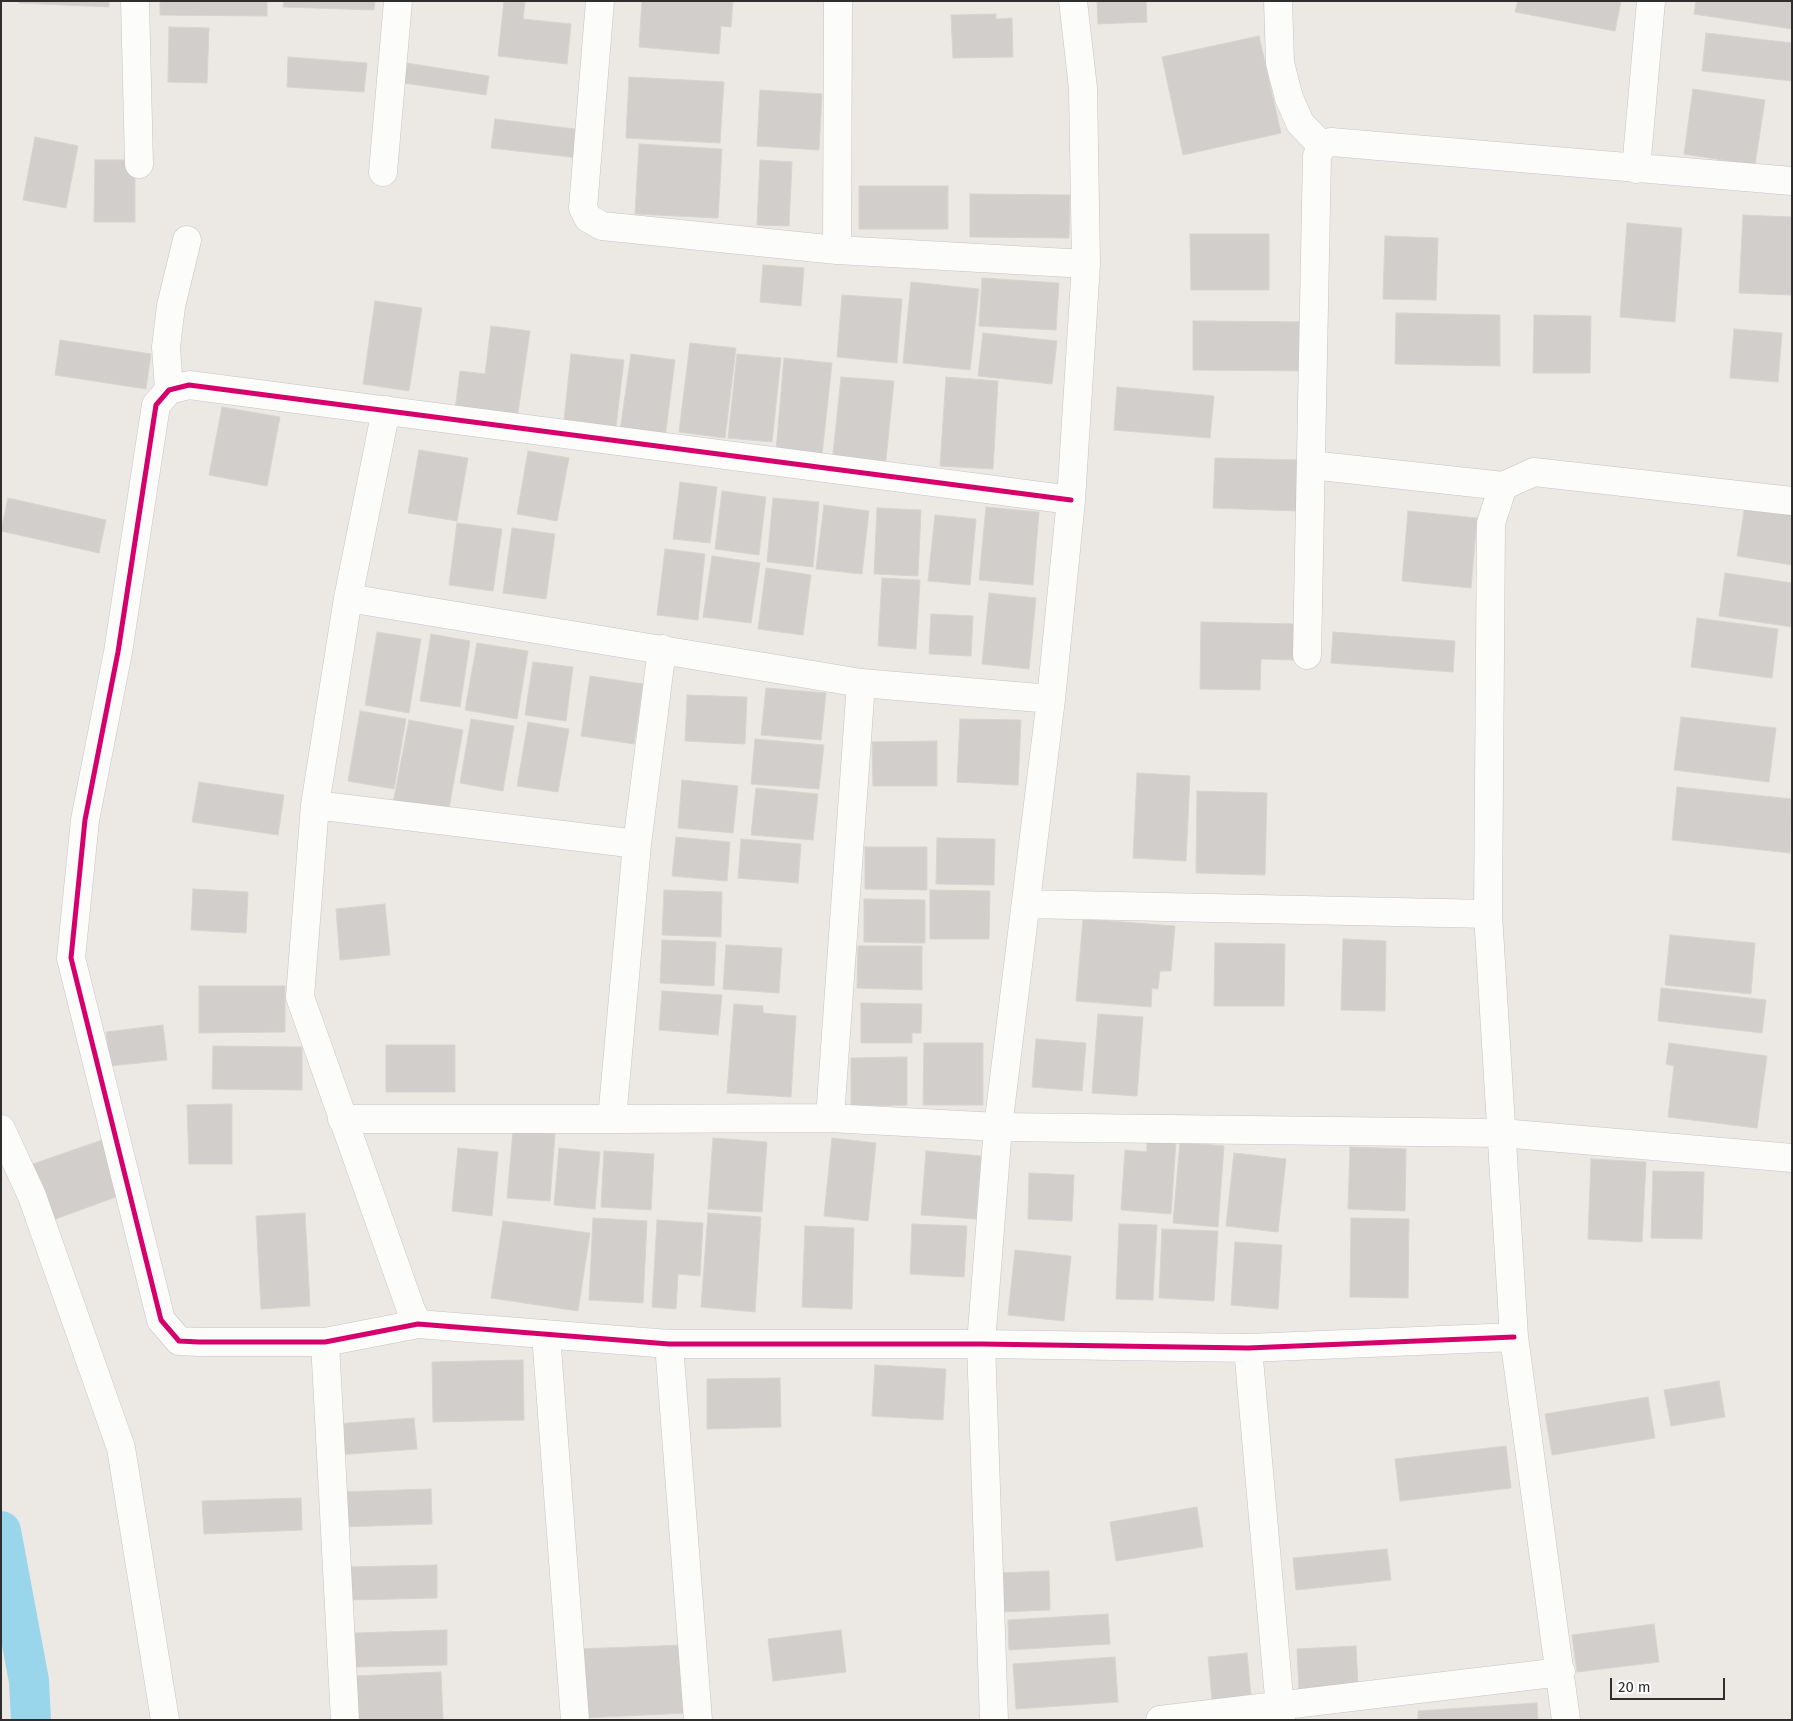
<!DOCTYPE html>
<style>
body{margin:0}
#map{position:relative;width:1793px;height:1721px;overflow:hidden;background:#ece8e4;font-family:"Fira Sans",sans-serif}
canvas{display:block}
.frame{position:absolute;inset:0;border:2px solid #2e2e2e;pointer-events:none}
.scale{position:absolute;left:1610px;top:1678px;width:115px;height:22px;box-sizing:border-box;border:2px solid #2e2e2e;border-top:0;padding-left:6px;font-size:15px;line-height:18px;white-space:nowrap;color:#2e2e2e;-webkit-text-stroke:4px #fff;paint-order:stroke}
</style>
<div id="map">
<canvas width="1793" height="1721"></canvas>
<div class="frame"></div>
<div class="scale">20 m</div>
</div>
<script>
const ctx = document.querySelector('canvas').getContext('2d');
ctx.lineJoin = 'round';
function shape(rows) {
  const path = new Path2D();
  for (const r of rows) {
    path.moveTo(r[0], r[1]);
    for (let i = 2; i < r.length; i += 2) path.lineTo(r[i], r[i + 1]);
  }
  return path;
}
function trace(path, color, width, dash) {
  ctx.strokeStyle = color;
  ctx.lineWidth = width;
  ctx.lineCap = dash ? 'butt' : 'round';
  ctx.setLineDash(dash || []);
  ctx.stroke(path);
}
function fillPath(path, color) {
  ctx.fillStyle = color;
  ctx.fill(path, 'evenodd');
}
trace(shape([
 [1,1531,29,1681,31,1720]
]), '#99d6ec', 40);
const building = shape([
 [19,1,109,1,109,7,19,3,19,1],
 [160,1,267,1,267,16,160,15,160,1],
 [284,1,375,1,374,10,283,7,284,1],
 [504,1,525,2,523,19,571,24,567,64,498,56,504,1],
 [642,1,733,1,731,27,721,26,719,54,639,47,642,1],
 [1097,1,1146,1,1147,22,1098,24,1097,1],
 [1518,1,1621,1,1615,31,1515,12,1518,1],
 [1696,1,1792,1,1792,29,1694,14,1696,1],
 [996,14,996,19,1012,18,1013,57,953,58,951,15,996,14],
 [169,27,209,28,207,83,168,82,169,27],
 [1706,33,1792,43,1792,81,1702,71,1706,33],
 [1259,36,1281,133,1183,155,1162,57,1259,36],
 [288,57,367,63,364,92,287,87,288,57],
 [400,62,489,76,486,95,397,82,400,62],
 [629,77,724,82,720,143,626,138,629,77],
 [1693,89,1765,100,1755,165,1684,154,1693,89],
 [760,90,822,94,819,150,757,146,760,90],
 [495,119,583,130,579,158,491,148,495,119],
 [35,137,78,146,66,208,23,200,35,137],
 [639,144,722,149,718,218,635,214,639,144],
 [95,160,135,160,135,222,94,222,95,160],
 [760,160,792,162,789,226,757,225,760,160],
 [859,186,948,186,948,229,859,229,859,186],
 [970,194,1070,195,1069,238,970,237,970,194],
 [1743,215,1792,217,1792,295,1739,293,1743,215],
 [1627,223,1682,228,1675,322,1620,317,1627,223],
 [1190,234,1269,234,1269,290,1191,290,1190,234],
 [1385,236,1438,238,1436,300,1383,299,1385,236],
 [763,265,804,268,801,306,760,302,763,265],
 [982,278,1059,283,1056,330,979,326,982,278],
 [911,282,979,289,970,370,903,363,911,282],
 [842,295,902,299,897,363,837,357,842,295],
 [375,301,422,308,409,391,363,384,375,301],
 [1396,313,1500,315,1500,366,1395,364,1396,313],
 [1534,315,1591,316,1590,373,1533,373,1534,315],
 [1193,321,1312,322,1312,371,1193,370,1193,321],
 [491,326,530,331,517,419,455,410,460,371,485,374,491,326],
 [1734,329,1782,333,1778,382,1730,378,1734,329],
 [983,333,1057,341,1052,384,978,376,983,333],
 [60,340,151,354,146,389,55,375,60,340],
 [690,343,736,348,725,438,679,432,690,343],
 [571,354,624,360,615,435,563,430,571,354],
 [631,354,675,360,665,438,620,431,631,354],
 [737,354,781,358,772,442,728,438,737,354],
 [784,358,832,363,822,455,776,451,784,358],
 [841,377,894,381,885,469,832,464,841,377],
 [946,377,998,381,993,469,940,466,946,377],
 [1117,387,1214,396,1210,438,1114,430,1117,387],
 [222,407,280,417,267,486,209,475,222,407],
 [419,450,468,458,457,521,408,513,419,450],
 [528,451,569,458,557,521,517,514,528,451],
 [1215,458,1299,460,1298,511,1213,508,1215,458],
 [680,482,717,487,710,543,673,539,680,482],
 [722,491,766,497,759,555,715,549,722,491],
 [8,498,106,520,99,553,1,531,8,498],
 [773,498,819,502,813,567,767,562,773,498],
 [824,505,869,511,862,574,816,569,824,505],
 [1745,505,1792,513,1792,565,1737,556,1745,505],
 [986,507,1039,512,1033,585,979,580,986,507],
 [877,508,921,510,918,576,874,574,877,508],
 [1408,511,1477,518,1471,588,1402,581,1408,511],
 [935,515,976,519,970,585,928,581,935,515],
 [457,523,502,529,493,591,449,585,457,523],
 [512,528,555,534,546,599,503,593,512,528],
 [665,549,705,554,698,620,657,615,665,549],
 [712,556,760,563,751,623,703,617,712,556],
 [766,568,811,575,803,635,758,629,766,568],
 [1725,573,1792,583,1792,627,1719,616,1725,573],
 [882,578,920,580,916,649,878,646,882,578],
 [989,593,1036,598,1029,669,982,664,989,593],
 [931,614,973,616,971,656,929,654,931,614],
 [1697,618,1778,629,1772,678,1691,667,1697,618],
 [1201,622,1295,624,1295,660,1261,659,1260,690,1200,689,1201,622],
 [377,632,421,639,409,713,365,705,377,632],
 [1333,632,1455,641,1453,672,1331,663,1333,632],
 [431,634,470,641,460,707,420,701,431,634],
 [477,643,528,651,517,719,465,710,477,643],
 [533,662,573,667,566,721,525,715,533,662],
 [590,676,643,684,634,744,581,736,590,676],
 [766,688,826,693,821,740,761,735,766,688],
 [687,695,747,697,745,744,685,741,687,695],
 [360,711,406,719,394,789,348,781,360,711],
 [1681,717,1776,728,1769,782,1674,770,1681,717],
 [471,719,514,726,503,791,460,783,471,719],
 [960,719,1021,720,1018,785,957,782,960,719],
 [409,720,463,730,448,814,393,803,409,720],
 [528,722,569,729,558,792,517,786,528,722],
 [755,739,824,745,819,789,751,784,755,739],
 [937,741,937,786,873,786,872,742,937,741],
 [1137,773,1190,776,1186,861,1133,858,1137,773],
 [682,780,738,786,733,833,678,828,682,780],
 [199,782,284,795,278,835,192,822,199,782],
 [1677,787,1792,799,1790,853,1672,840,1677,787],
 [756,788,818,794,813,840,751,835,756,788],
 [1197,791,1267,793,1265,875,1196,873,1197,791],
 [676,837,730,842,727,881,672,876,676,837],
 [937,838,995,839,994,885,936,884,937,838],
 [741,839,801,844,798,883,738,878,741,839],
 [865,847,927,847,927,890,865,889,865,847],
 [193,889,248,892,246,933,191,930,193,889],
 [664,890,722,892,721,937,662,935,664,890],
 [930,890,990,891,989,939,930,939,930,890],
 [864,899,925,900,925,943,864,942,864,899],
 [385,904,390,955,340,960,336,909,385,904],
 [1083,919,1175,926,1171,971,1160,971,1158,989,1152,988,1151,1007,1076,1001,1083,919],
 [1670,935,1755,943,1751,994,1665,985,1670,935],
 [1343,939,1386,941,1385,1011,1341,1010,1343,939],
 [662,940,716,942,714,986,660,983,662,940],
 [1215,943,1285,944,1284,1006,1214,1006,1215,943],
 [726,945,782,948,779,993,723,989,726,945],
 [858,946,922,946,922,990,857,988,858,946],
 [199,986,285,986,285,1032,199,1033,199,986],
 [1661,988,1766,1000,1762,1033,1658,1021,1661,988],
 [662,991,722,995,718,1035,659,1030,662,991],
 [861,1003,922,1004,921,1033,912,1033,912,1043,861,1043,861,1003],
 [734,1004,763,1006,763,1013,796,1016,791,1097,727,1093,734,1004],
 [1098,1014,1143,1017,1137,1096,1092,1093,1098,1014],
 [163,1025,167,1060,110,1066,106,1032,163,1025],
 [1036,1039,1086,1043,1082,1091,1032,1087,1036,1039],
 [924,1043,983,1043,983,1105,923,1105,924,1043],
 [1669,1043,1767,1056,1757,1128,1668,1117,1674,1066,1666,1064,1669,1043],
 [386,1045,455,1045,455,1092,386,1092,386,1045],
 [213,1046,302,1047,302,1090,212,1089,213,1046],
 [907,1057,907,1105,851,1106,851,1058,907,1057],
 [232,1104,232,1164,189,1164,187,1105,232,1104],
 [513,1131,555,1134,550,1201,507,1198,513,1131],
 [108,1138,127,1193,50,1221,30,1165,108,1138],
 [713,1138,767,1142,762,1212,708,1209,713,1138],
 [832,1138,876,1143,868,1221,824,1216,832,1138],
 [1147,1139,1176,1141,1171,1214,1121,1210,1125,1150,1147,1152,1147,1139],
 [1180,1142,1224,1146,1218,1227,1173,1223,1180,1142],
 [1350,1147,1406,1149,1405,1211,1348,1209,1350,1147],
 [458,1148,498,1152,492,1216,452,1211,458,1148],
 [559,1148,600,1152,595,1209,554,1205,559,1148],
 [604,1151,654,1154,651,1210,601,1207,604,1151],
 [926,1151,981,1156,976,1219,921,1215,926,1151],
 [1234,1153,1286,1159,1278,1232,1226,1226,1234,1153],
 [1591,1159,1646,1162,1642,1242,1588,1239,1591,1159],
 [1653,1171,1704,1172,1702,1239,1651,1238,1653,1171],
 [1029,1173,1074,1175,1072,1221,1028,1219,1029,1173],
 [305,1213,310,1306,261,1309,256,1216,305,1213],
 [708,1213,761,1217,755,1312,701,1307,708,1213],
 [593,1218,647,1221,643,1303,589,1300,593,1218],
 [1351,1218,1409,1219,1408,1298,1350,1297,1351,1218],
 [657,1220,703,1223,700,1276,678,1274,676,1309,652,1307,657,1220],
 [503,1221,590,1233,578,1311,491,1298,503,1221],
 [912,1224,967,1226,964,1277,910,1274,912,1224],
 [1119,1224,1157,1225,1153,1300,1116,1299,1119,1224],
 [805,1226,854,1228,852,1309,802,1307,805,1226],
 [1162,1229,1218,1231,1214,1301,1159,1298,1162,1229],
 [1235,1242,1282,1245,1278,1309,1231,1305,1235,1242],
 [1015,1250,1071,1256,1064,1321,1008,1315,1015,1250],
 [523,1360,524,1420,433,1422,432,1362,523,1360],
 [875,1365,946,1369,943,1420,872,1416,875,1365],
 [780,1378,781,1427,707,1429,707,1379,780,1378],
 [1719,1381,1725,1417,1671,1426,1664,1390,1719,1381],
 [1648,1397,1655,1438,1552,1455,1545,1414,1648,1397],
 [414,1418,417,1449,337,1455,335,1424,414,1418],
 [1506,1446,1511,1488,1400,1501,1395,1459,1506,1446],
 [431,1489,432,1524,341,1527,340,1492,431,1489],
 [301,1498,302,1530,204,1534,202,1501,301,1498],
 [1197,1507,1203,1547,1116,1561,1110,1522,1197,1507],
 [1387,1549,1391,1580,1296,1590,1293,1558,1387,1549],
 [437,1565,437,1598,348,1600,347,1567,437,1565],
 [1049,1571,1050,1610,1001,1612,999,1573,1049,1571],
 [1108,1614,1110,1644,1009,1650,1008,1620,1108,1614],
 [1654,1624,1659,1662,1577,1672,1572,1635,1654,1624],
 [447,1630,447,1665,355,1667,355,1633,447,1630],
 [841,1630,846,1672,773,1681,768,1639,841,1630],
 [684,1645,687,1713,581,1718,578,1649,684,1645],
 [1356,1646,1358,1687,1299,1690,1297,1649,1356,1646],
 [1247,1653,1251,1696,1212,1700,1208,1657,1247,1653],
 [1115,1657,1118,1702,1016,1709,1013,1664,1115,1657],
 [441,1672,443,1720,357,1720,356,1676,441,1672],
 [1537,1703,1538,1720,1418,1720,1418,1711,1537,1703]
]);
fillPath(building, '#d1cecb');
trace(building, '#d7d4d0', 1);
const minor = shape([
 [135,1,139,164],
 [600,1,583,208,588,218,602,226,837,250,1086,264],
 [1278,1,1280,63,1289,98,1300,123,1322,146],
 [1636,169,1651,1],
 [383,172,398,1],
 [837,250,838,1],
 [169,390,166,347,171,306,187,240],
 [386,410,348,598,315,805,300,997,411,1310,418,1324],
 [1311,465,1503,486,1534,472,1792,501],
 [1503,486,1491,523,1488,914,1514,1337,1566,1720],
 [1071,500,189,385,169,390,156,405,118,652,85,820,71,958,161,1320,179,1341,199,1342,325,1342,418,1324,669,1344,981,1344,1248,1348,1514,1337],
 [348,598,861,683,1051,699],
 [662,649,637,844,612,1119,830,1118,998,1127,1502,1133,1792,1158],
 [1307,655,1317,156,1322,146,1331,142,1792,181],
 [315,805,637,844],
 [1026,904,1488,914],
 [830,1118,861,683],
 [342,1119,612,1119],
 [1,1129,32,1196,121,1448,165,1720],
 [546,1334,575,1720],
 [325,1342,345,1720],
 [669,1344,698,1720],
 [1248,1348,1281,1720],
 [994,1720,981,1344,998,1127,1051,699,1071,500,1086,264,1083,88,1073,1],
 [1160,1720,1561,1672]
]);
trace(minor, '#c5c4c5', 29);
trace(minor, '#fcfcfb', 28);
trace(shape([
 [1071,500,189,385,169,390,156,405,118,652,85,820,71,958,161,1320,179,1341,199,1342,325,1342,418,1324,669,1344,981,1344,1248,1348,1514,1337]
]), '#d6006c', 5);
</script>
